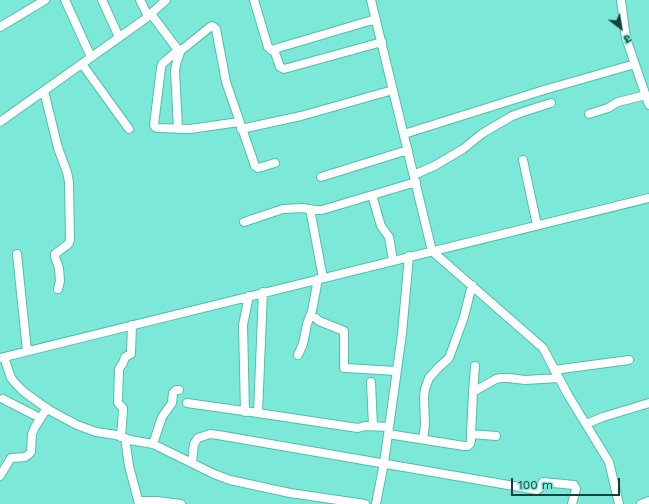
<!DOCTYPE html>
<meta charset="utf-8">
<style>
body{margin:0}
#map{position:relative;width:649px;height:504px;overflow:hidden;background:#7ce8d7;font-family:"Work Sans","Noto Sans Devanagari",sans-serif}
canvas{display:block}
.north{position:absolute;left:601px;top:8px;width:40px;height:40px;-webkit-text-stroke:3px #7ce8d7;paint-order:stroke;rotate:149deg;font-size:11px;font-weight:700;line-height:16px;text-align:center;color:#12423b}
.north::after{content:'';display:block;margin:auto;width:14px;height:18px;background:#12423b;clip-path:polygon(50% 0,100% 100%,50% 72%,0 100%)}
.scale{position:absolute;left:511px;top:478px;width:109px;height:18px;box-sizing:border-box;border:2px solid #12423b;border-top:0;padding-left:5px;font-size:12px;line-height:14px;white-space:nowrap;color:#12423b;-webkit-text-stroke:3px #7ce8d7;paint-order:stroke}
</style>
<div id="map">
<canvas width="649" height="504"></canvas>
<div class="north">उ</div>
<div class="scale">100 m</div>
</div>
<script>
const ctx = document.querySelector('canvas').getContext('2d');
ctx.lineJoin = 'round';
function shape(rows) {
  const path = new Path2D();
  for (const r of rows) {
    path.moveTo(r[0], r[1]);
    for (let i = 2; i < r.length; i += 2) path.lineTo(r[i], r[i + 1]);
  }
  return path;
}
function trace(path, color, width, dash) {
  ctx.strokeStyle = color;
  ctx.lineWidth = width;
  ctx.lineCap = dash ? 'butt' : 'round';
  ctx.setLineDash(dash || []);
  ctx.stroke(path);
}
const minor = shape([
 [65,0,91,57],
 [102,0,119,37],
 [140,0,148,16],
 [254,0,268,47,271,50,376,19],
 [371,0,432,251,543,348,568,395,609,462,619,504],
 [621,0,626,38,649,105],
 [151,14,178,50,183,49,210,27,212,26,216,29,226,82,255,166,256,167,258,168,275,163],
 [0,27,45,0],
 [178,50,162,64,161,68,154,125,155,127,157,128,190,129,239,122],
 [274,50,280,67,284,69,382,42],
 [82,64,129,129],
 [44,91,58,148,67,172,69,182,70,239,69,243,67,245,55,254,55,257,59,268,60,281,58,289],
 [589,114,608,108,618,102,646,95],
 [0,122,145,19,166,0],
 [178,129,175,70,177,61,181,50],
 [241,129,301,116,393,90],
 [404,134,544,90,635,64],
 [523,160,537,225],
 [414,175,436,165,463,149,483,133,512,116,526,111,551,103],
 [321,177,408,150],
 [372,195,381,226,389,237,393,260],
 [310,209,323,278],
 [244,222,283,209,303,208,314,210,322,210,416,182],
 [17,254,27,351],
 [311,316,316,318,319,321,344,331,344,368,346,368,396,371],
 [298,355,303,344,307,324,312,311,318,279],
 [4,357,11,378,16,384,24,392,49,410,77,425,96,432,116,435,130,440,153,444,214,474,230,480,290,493,365,504],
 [0,358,649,198],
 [554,370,629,360],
 [371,382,373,426],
 [473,392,475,366],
 [3,399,40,418],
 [187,403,258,413,351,427,358,428,365,426,389,427],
 [245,412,243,325,249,296],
 [258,413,263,292],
 [586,424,603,417,649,403],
 [388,434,464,446,468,446,470,444,471,441,471,434,473,392,496,379,501,378,509,378,525,380,559,378],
 [471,434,496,436],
 [121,437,123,410,123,408,118,403,119,369,123,363,125,357,131,354,131,353,132,325],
 [125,438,129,466,139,504],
 [423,439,425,425,424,397,425,389,429,378,438,368,449,358,464,317,472,285],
 [153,444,162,417,172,403,173,393,176,390,179,390],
 [192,463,194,444,198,438,210,434,218,435,537,490,540,488,543,482,574,485,576,489,572,504],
 [0,476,11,458,25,457,28,455,31,452,32,434,35,427,47,408],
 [138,501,157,501,181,504],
 [376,504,384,463,402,334,409,256],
 [641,504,649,501]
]);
trace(minor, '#50bfaf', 10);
trace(minor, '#fff', 8);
</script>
